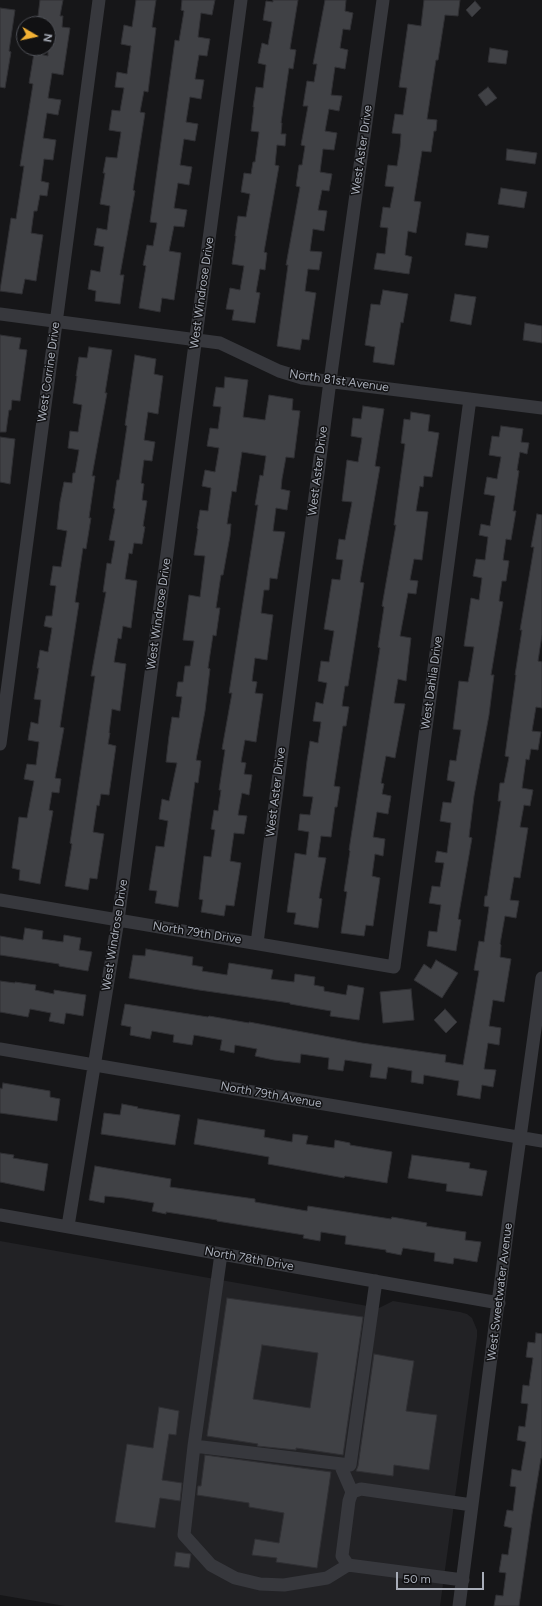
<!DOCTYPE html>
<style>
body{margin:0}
#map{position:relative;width:542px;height:1606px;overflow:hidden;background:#161618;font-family:Figtree,sans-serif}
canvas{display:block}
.north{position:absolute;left:16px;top:16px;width:40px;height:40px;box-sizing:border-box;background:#111113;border:1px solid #4d4f55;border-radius:50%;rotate:99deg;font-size:11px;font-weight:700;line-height:16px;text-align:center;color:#a8adb8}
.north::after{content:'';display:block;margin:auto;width:14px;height:18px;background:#f2b134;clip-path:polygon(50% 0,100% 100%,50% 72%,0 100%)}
.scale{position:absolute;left:396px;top:1572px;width:88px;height:18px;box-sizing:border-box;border:2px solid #a8adb8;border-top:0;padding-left:5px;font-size:12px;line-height:14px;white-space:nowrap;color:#a8adb8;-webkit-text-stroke:3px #111113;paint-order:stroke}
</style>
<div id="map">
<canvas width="542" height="1606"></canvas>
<div class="north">N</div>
<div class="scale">50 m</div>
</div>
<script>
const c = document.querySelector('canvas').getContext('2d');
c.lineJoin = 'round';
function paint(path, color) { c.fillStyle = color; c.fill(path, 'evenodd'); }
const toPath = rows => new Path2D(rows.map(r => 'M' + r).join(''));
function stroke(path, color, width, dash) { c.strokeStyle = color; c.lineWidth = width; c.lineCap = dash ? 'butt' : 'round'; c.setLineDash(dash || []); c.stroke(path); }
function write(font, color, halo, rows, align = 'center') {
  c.font = font + ' Figtree,sans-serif'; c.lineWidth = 3; c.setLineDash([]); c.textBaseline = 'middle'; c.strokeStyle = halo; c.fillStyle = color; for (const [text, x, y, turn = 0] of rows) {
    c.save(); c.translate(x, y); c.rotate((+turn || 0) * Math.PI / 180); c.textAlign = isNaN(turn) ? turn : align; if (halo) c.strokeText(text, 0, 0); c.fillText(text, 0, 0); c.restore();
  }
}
paint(toPath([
 [0,1241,379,1308,393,1301,460,1312,467,1314,472,1318,477,1330,477,1337,440,1606,65,1606,0,1595]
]), '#222225');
const building = toPath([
 [40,0,63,0,60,16,63,16,62,27,70,28,63,75,52,73,48,98,61,100,58,115,47,113,43,138,56,140,53,160,44,159,41,181,49,183,47,196,40,195,37,211,34,211,31,233,43,235,36,281,25,279,22,294,0,291,0,290,11,218,16,219,24,166,20,166,33,84,29,83,34,53,48,56,48,24,37,24,40,0],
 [136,0,156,0,152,27,156,28,148,92,144,91,140,112,145,113,133,190,135,191,120,275,124,275,120,304,95,301,96,291,88,289,91,270,100,272,104,247,94,245,97,228,107,230,110,206,100,204,105,173,103,173,106,157,117,158,121,132,109,130,112,110,120,111,124,88,115,87,117,72,127,74,131,46,121,44,124,25,132,27,136,0],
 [182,0,215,0,212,15,201,13,198,37,210,39,207,56,199,55,195,79,204,80,201,99,190,97,186,122,198,124,195,141,184,139,180,165,192,167,189,185,178,183,174,208,187,210,184,227,174,226,169,251,181,253,174,300,162,298,160,312,139,308,146,266,143,265,147,245,153,246,157,223,150,222,175,40,179,41,184,11,181,10,182,0],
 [273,0,298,0,290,49,296,50,293,69,289,68,281,123,282,123,281,134,286,134,285,146,277,145,275,165,279,166,264,252,267,253,265,270,260,269,256,292,260,293,255,323,232,320,234,310,226,309,230,288,240,290,244,266,232,264,236,236,235,236,238,216,246,217,250,194,241,192,244,173,251,174,253,162,255,162,259,132,251,131,254,107,253,107,256,87,263,88,266,65,258,63,262,43,268,45,272,22,263,20,266,1,273,2,273,0],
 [325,0,346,0,345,11,353,13,350,30,343,29,340,48,348,50,345,69,335,67,331,95,342,96,339,111,329,109,325,131,337,133,334,150,323,149,320,172,332,174,329,191,322,190,318,210,327,211,324,231,313,229,310,251,322,252,319,270,308,269,305,291,316,293,309,340,302,339,300,350,277,346,288,265,286,265,300,187,296,186,299,165,302,165,305,146,301,145,308,106,303,106,307,81,314,82,317,64,313,64,325,0],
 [424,0,460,0,458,16,445,15,438,60,436,60,427,119,437,120,436,131,434,131,431,152,422,151,414,201,421,202,416,233,408,231,405,255,412,257,409,274,374,269,377,253,385,254,388,228,380,227,383,207,390,208,394,187,385,186,388,165,397,166,400,147,401,134,392,133,395,114,403,115,407,88,399,87,408,24,421,26,424,0],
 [475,1,481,8,472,17,466,10,475,1],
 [0,8,15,10,9,51,11,52,5,88,0,87,0,8],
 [490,48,508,51,506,64,488,62,490,48],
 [488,87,497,98,486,106,478,95,488,87],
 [507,149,537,153,535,164,506,160,507,149],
 [501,188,527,192,524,208,498,204,501,188],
 [467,233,489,236,487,248,465,245,467,233],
 [383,290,408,294,403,323,401,322,394,365,373,362,375,347,365,345,371,304,380,305,383,290],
 [455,294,476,297,471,325,450,321,455,294],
 [525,323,542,326,542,343,523,340,525,323],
 [0,335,21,338,19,349,27,350,20,401,12,400,11,410,9,410,6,432,0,432,0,335],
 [89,347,112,350,105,393,107,393,92,476,95,476,89,518,91,518,86,549,83,548,75,602,79,603,60,727,64,728,55,778,61,779,59,793,52,792,49,810,53,811,40,884,19,880,20,870,12,868,19,817,27,818,34,781,24,779,27,764,36,765,39,742,28,740,31,722,38,724,41,700,34,699,39,668,37,668,40,650,48,652,52,628,44,626,46,616,52,616,56,586,50,585,53,566,61,567,67,531,57,529,60,502,64,482,72,483,73,473,75,473,79,450,68,448,70,431,78,432,82,405,73,403,77,376,76,376,79,357,87,358,89,347],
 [135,355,156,359,154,374,163,376,158,414,148,412,144,440,155,442,152,461,144,460,141,483,144,484,142,500,147,501,143,526,145,527,142,544,134,543,132,554,129,553,125,579,137,581,131,628,123,626,121,639,118,638,114,662,126,664,120,711,112,709,109,733,110,733,108,744,116,746,109,795,101,794,99,806,97,805,93,832,104,834,97,879,90,878,88,890,65,886,72,844,70,843,95,676,91,676,106,592,103,592,107,563,111,564,115,541,109,540,115,509,113,508,117,480,119,480,127,426,125,425,135,355],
 [225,377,248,380,243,417,265,420,269,395,293,399,292,410,300,411,294,458,286,457,282,479,281,489,290,491,287,510,276,508,273,531,285,532,277,579,270,578,269,590,264,590,261,613,273,615,267,660,255,658,252,681,257,682,255,693,263,694,256,742,245,740,241,762,246,763,244,774,252,775,249,795,242,793,238,815,247,816,244,834,234,833,230,861,241,863,234,906,226,905,224,916,201,912,203,900,199,899,204,856,211,857,215,830,211,829,214,810,218,811,221,790,219,790,225,750,222,749,232,693,229,693,258,505,255,505,260,475,263,476,266,456,242,452,236,492,232,491,227,524,231,524,230,536,223,575,221,575,216,608,220,608,216,636,213,635,208,668,210,669,205,711,196,760,201,761,198,783,195,782,178,907,155,903,157,891,149,890,156,846,164,847,168,821,159,819,162,799,169,801,177,763,166,762,169,736,172,717,179,718,182,697,176,696,178,682,183,682,185,666,190,666,194,641,183,640,189,595,200,597,205,556,194,555,198,529,197,528,200,510,208,511,211,488,202,486,205,470,215,472,219,448,207,446,210,428,218,429,221,407,213,406,216,387,224,388,225,377],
 [363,406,384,409,375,466,380,467,360,582,364,583,348,686,345,686,342,706,349,707,346,726,343,726,334,786,340,787,337,807,335,807,331,837,321,836,318,857,326,858,319,898,322,899,318,928,294,924,296,913,287,912,295,853,306,855,309,832,298,830,300,814,310,815,313,797,303,796,307,761,310,741,318,743,321,722,313,721,316,702,323,704,327,683,318,681,321,661,329,662,334,631,324,629,329,598,332,579,340,580,343,560,336,559,339,539,345,540,352,502,342,501,347,460,358,462,362,438,351,436,353,418,361,419,363,406],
 [411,412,430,415,428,431,439,433,432,477,424,476,423,487,420,486,416,511,428,512,422,560,414,559,410,580,418,581,416,594,408,593,400,636,411,638,406,681,398,679,394,703,405,704,395,758,386,756,381,783,384,784,382,794,391,796,388,814,377,812,373,837,385,839,383,856,375,854,372,876,380,878,373,926,366,925,364,936,341,933,347,892,344,891,350,851,349,850,380,648,378,647,384,607,382,606,396,525,394,525,405,444,401,443,404,419,410,420,411,412],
 [501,426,523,429,521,442,529,443,527,454,520,452,517,470,519,471,513,511,516,511,511,540,506,539,503,560,509,561,506,581,502,581,499,601,503,602,491,675,494,675,489,715,474,796,469,837,472,838,458,919,461,920,456,951,427,946,429,931,437,932,441,905,429,903,432,886,440,887,444,863,435,862,437,851,447,853,451,823,440,821,443,802,451,803,455,782,447,780,450,760,456,761,461,730,453,729,459,681,468,682,470,672,474,647,464,646,471,598,479,600,482,578,473,576,476,559,485,560,488,537,479,535,481,524,490,526,495,496,484,494,487,477,497,479,501,457,489,455,492,436,499,437,501,426],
 [0,437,15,439,10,484,0,482,0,437],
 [537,514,542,515,542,635,538,661,542,662,542,708,536,707,532,731,541,732,538,750,531,749,529,760,526,759,522,788,533,790,530,806,524,805,520,827,528,828,520,878,514,877,510,900,519,901,516,918,505,916,500,944,501,945,500,957,511,959,504,1002,493,1000,489,1026,501,1028,499,1045,488,1043,484,1069,496,1070,493,1087,482,1085,480,1099,457,1095,459,1081,424,1075,423,1084,411,1082,412,1071,388,1067,386,1079,370,1077,372,1064,345,1060,343,1071,328,1069,329,1058,301,1054,300,1063,274,1060,255,1056,257,1049,235,1045,234,1053,220,1050,222,1040,194,1035,192,1045,173,1042,174,1035,152,1031,150,1039,130,1035,131,1027,121,1025,125,1004,208,1017,209,1016,249,1023,249,1022,362,1043,446,1055,445,1062,463,1065,479,971,474,970,479,941,484,942,489,907,484,906,485,896,487,896,501,801,498,801,500,783,504,783,509,757,505,756,516,675,515,675,522,630,520,630,534,547,531,547,537,514],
 [25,928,43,931,42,939,63,942,64,935,81,938,79,950,92,952,88,971,59,966,59,964,0,955,0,936,23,940,25,928],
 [146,949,193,957,192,965,203,967,202,971,227,975,229,963,273,970,271,979,294,982,295,974,315,977,314,985,324,987,324,991,346,995,348,985,364,988,359,1020,330,1016,331,1011,290,1004,290,1003,199,990,129,978,133,955,145,956,146,949],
 [436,960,458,973,442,998,414,980,424,964,431,969,436,960],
 [0,981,15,983,15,982,36,985,35,990,54,994,54,990,86,995,83,1016,66,1013,64,1024,49,1021,51,1013,30,1009,28,1017,0,1012,0,981],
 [411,989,414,1020,383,1023,380,992,411,989],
 [445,1009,457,1022,446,1033,434,1020,445,1009],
 [3,1083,50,1091,50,1097,60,1099,57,1121,0,1113,0,1088,2,1089,3,1083],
 [122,1104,138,1107,137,1108,180,1115,175,1145,101,1134,104,1113,120,1115,122,1104],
 [198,1119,265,1130,264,1137,292,1142,293,1134,308,1136,306,1144,334,1148,335,1140,350,1143,350,1145,392,1152,387,1183,345,1176,344,1178,268,1164,269,1157,194,1144,198,1119],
 [0,1153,14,1155,13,1158,48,1164,44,1191,0,1182,0,1153],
 [412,1155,470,1163,469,1168,487,1171,482,1196,446,1191,447,1184,408,1178,412,1155],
 [95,1166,171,1179,170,1187,255,1199,255,1202,307,1211,308,1206,391,1219,392,1217,427,1223,426,1226,466,1232,465,1240,481,1242,477,1262,454,1258,453,1264,434,1261,435,1253,403,1248,401,1255,386,1252,386,1250,345,1244,346,1236,321,1232,320,1241,303,1238,304,1235,217,1221,217,1220,166,1212,166,1214,152,1211,154,1203,124,1198,105,1196,104,1203,89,1200,95,1166],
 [227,1298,363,1317,343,1455,296,1448,296,1450,257,1446,258,1444,207,1436,227,1298],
 [262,1345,318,1353,310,1408,253,1399,262,1345],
 [536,1333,542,1334,542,1458,541,1458,532,1514,519,1606,494,1606,496,1595,503,1596,506,1573,499,1572,502,1554,508,1555,512,1528,504,1526,507,1510,513,1511,516,1487,510,1486,512,1469,521,1471,526,1442,517,1440,519,1426,525,1427,528,1404,521,1403,523,1385,529,1386,533,1358,526,1357,528,1342,535,1343,536,1333],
 [374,1354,414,1361,406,1411,437,1415,429,1470,394,1465,393,1476,356,1471,358,1466,374,1354],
 [159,1407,179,1411,176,1435,169,1434,162,1480,182,1483,180,1501,160,1498,155,1528,115,1522,127,1444,153,1448,159,1407],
 [205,1455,331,1472,317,1568,276,1562,277,1558,252,1555,255,1539,279,1543,284,1513,249,1507,249,1503,197,1495,198,1486,201,1486,205,1455],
 [176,1552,191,1554,189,1568,174,1566,176,1552]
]);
paint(building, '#404145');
stroke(building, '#303034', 1);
stroke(toPath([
 [0,314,220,343,279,371,302,378,542,408],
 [0,744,99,0],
 [0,900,394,967,470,399],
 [257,943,330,381,383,0],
 [0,1049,542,1141],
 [0,1215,499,1303],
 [68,1226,118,920,241,0],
 [221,1254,194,1446,350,1465,376,1281],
 [194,1446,184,1535,211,1565,235,1578,260,1584,284,1585,327,1578,348,1565],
 [343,1465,342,1469,352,1492],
 [463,1580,348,1565,342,1556,349,1501,352,1492,361,1489,472,1505],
 [459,1606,510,1210,542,978]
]), '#37383d', 13);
write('12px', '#a8adb8', '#111113', [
 ["West Aster Drive",362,150,-82],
 ["West Windrose Drive",202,293,-82],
 ["West Corrine Drive",49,372,-82],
 ["North 81st Avenue",339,381,8],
 ["West Aster Drive",318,471,-83],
 ["West Windrose Drive",159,614,-82],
 ["West Dahlia Drive",432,683,-82],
 ["West Aster Drive",276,792,-83],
 ["North 79th Drive",197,933,9],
 ["West Windrose Drive",115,935,-81],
 ["North 79th Avenue",271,1095,10],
 ["North 78th Drive",249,1259,10],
 ["West Sweetwater Avenue",500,1292,-83]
]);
</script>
